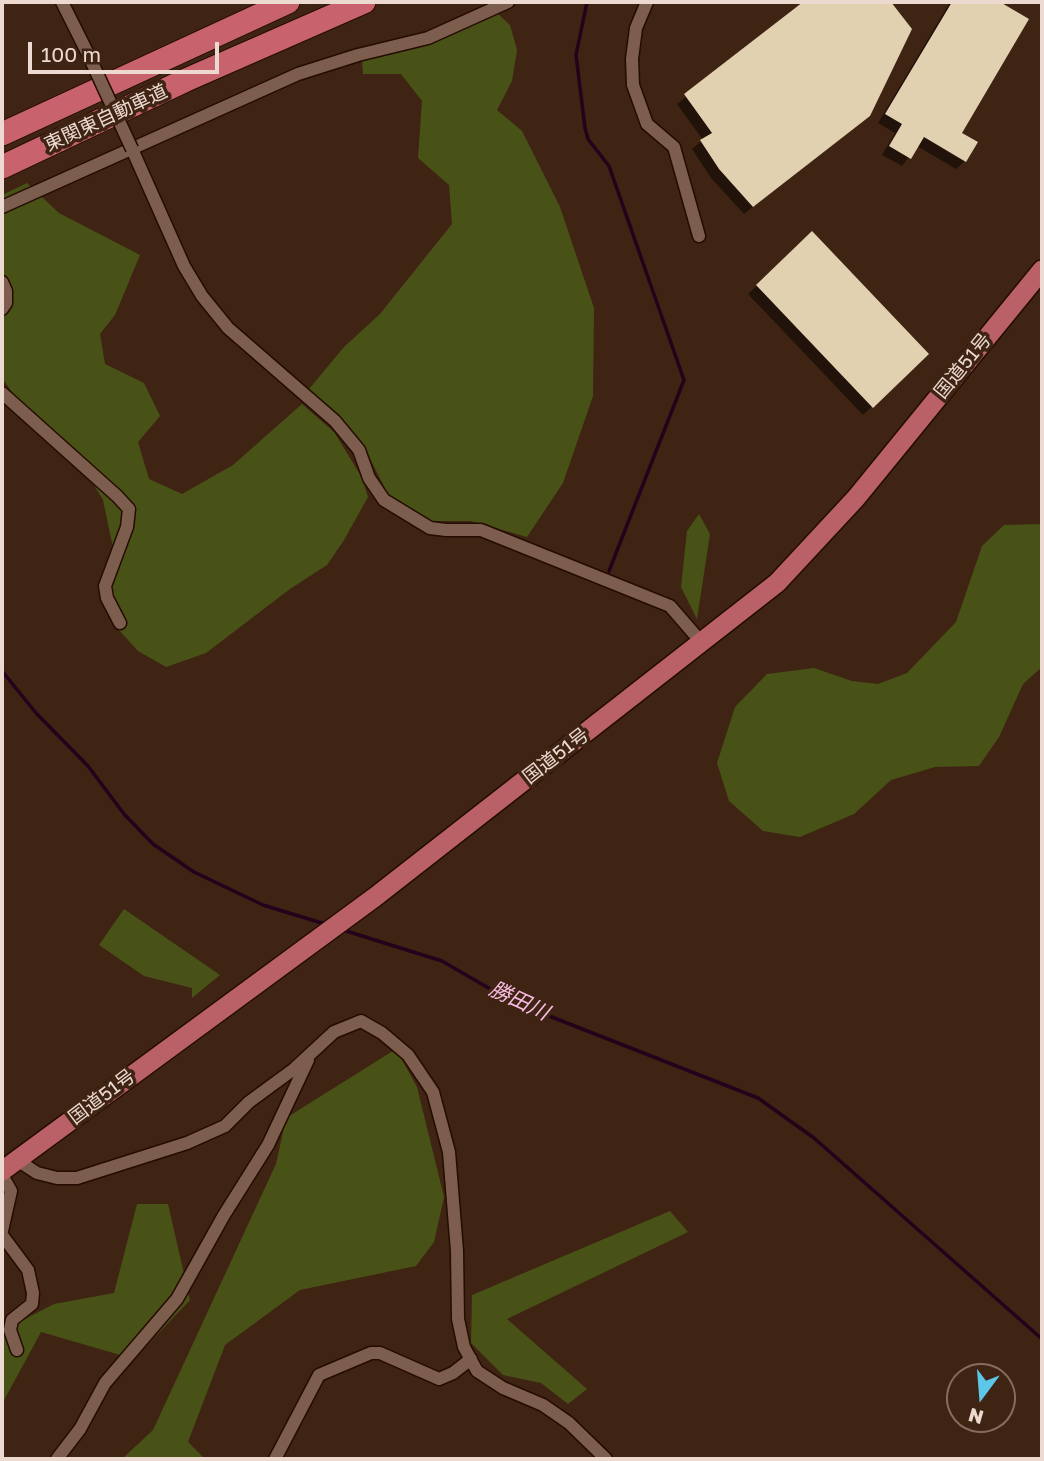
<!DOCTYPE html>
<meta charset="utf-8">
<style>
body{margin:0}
#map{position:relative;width:1044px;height:1461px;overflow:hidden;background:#3f2414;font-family:"Golos Text",sans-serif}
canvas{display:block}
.frame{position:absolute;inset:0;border:4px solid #ecd9d0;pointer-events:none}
.north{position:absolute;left:946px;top:1363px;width:70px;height:70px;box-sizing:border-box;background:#3f2414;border:2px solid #846c5f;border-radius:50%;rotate:196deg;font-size:19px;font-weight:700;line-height:28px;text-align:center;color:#ecd9d0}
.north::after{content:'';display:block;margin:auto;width:24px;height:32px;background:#5cc7e8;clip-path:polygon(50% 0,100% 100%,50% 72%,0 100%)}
.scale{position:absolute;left:28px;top:42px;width:191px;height:32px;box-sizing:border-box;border:4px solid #ecd9d0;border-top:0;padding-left:9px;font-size:21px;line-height:24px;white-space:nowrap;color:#ecd9d0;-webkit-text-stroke:5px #3f2414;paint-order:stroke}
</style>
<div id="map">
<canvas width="1044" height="1461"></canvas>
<div class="frame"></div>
<div class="north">N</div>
<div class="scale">100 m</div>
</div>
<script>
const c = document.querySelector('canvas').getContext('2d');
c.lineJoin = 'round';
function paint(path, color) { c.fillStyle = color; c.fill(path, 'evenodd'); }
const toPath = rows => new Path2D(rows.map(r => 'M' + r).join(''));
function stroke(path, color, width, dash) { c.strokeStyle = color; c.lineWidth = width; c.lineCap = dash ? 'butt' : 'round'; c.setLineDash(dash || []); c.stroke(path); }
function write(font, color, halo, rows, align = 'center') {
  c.font = font + ' "Golos Text","Noto Sans JP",sans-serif'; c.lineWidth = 7; c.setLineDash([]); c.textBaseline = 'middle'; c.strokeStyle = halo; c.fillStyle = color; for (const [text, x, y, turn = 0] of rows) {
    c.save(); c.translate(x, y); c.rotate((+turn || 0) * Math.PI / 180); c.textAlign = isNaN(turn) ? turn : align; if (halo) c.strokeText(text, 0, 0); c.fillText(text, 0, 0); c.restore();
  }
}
paint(toPath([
 [497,13,510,25,517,50,512,81,497,110,522,131,560,207,594,308,593,396,563,483,527,537,471,521,426,521,388,494,364,447,309,389,344,347,380,314,452,224,449,185,418,158,422,101,401,74,363,74,362,59,419,47],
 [27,183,59,213,140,255,115,315,100,334,105,364,144,383,160,416,138,442,149,479,182,494,233,465,302,404,334,432,361,476,368,497,344,540,327,565,290,589,206,653,166,667,138,651,118,629,108,588,115,557,103,500,77,457,24,409,2,378,2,195],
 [699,514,710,534,697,619,681,587,687,531],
 [1042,524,1042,667,1023,684,999,737,979,766,935,767,891,780,854,814,800,837,763,831,729,801,717,763,735,707,767,674,814,668,852,681,878,684,907,673,956,622,982,546,1004,525],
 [124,909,220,975,192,998,192,988,144,976,99,945],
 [396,1049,417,1087,444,1197,434,1242,416,1266,300,1290,225,1345,188,1442,205,1459,122,1459,153,1430,276,1164,286,1118],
 [137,1204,168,1204,190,1300,134,1359,41,1332,2,1404,2,1331,54,1304,114,1293],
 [670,1211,688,1232,507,1319,587,1389,568,1404,541,1383,503,1375,471,1343,472,1295]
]), '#485216');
paint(toPath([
 [806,2,888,2,910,29,859,124,744,214,711,178,692,149,703,140,677,104],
 [950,2,996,2,1027,20,959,134,965,161,956,169,917,146,902,166,882,155,895,133,878,123],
 [812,233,927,354,863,415,748,294]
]), '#0007');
stroke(toPath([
 [587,2,576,55,585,128,588,139,609,166,684,380,609,571],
 [2,671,36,713,88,766,124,814,153,844,194,872,263,905,325,924],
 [343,930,442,961,511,1001,758,1098,814,1138,1042,1339]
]), '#24021b', 3.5);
paint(toPath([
 [803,2,891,2,912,29,870,116,753,207,719,169,700,140,712,133,684,94],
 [952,2,1000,2,1029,19,962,133,978,142,966,162,924,137,911,159,889,146,902,124,885,114],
 [812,231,929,354,873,408,756,285]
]), '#e2d1b0');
const minor = toPath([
 [62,2,88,54],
 [647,2,636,28,632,59,633,85,647,124,674,147,699,236],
 [132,149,184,266,202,296,228,328,335,421,359,450,369,478,384,500,430,528,446,530,481,530,670,606,702,643],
 [2,207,298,74,358,55,428,38,508,2],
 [2,282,6,291,6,303,2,309],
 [2,393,117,496,129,509,127,527,105,586,107,598,120,623],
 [17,1160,37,1173,57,1178,77,1178,187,1143,225,1126,249,1102,294,1069,334,1032,361,1021,382,1033,408,1055,433,1092,449,1152,457,1251,458,1319,464,1347,477,1371,503,1388,543,1405,569,1423,606,1459],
 [2,1175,11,1191,2,1231],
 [2,1235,28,1270,33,1293,32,1304,12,1320,10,1330,17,1350],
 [57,1459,80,1429,105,1383,177,1299,224,1215,268,1145,308,1060],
 [275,1459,319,1375,371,1353,380,1353,439,1379,453,1373,471,1359]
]);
const trunk = toPath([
 [2,1171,375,897,777,583,856,498,1042,270]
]);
const motorway = toPath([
 [2,134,288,2],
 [2,167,186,80,364,2]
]);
stroke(minor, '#240c01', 15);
stroke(trunk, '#240c01', 22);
stroke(motorway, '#240c01', 25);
stroke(minor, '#7d5d4d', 12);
stroke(trunk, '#b96166', 19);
stroke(motorway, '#c8626d', 23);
const minorBridge = toPath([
 [88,54,132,149]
]);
stroke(minorBridge, '#240c01', 15, []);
stroke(minorBridge, '#7d5d4d', 12);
write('19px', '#ecd9d0', '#3f2414', [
 ["東関東自動車道",106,118,-25],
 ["国道51号",963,366,-51],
 ["国道51号",556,756,-38],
 ["国道51号",102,1097,-37]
]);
write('italic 21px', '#f9bbe3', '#3f2414', [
 ["勝田川",519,1001,25]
]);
</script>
